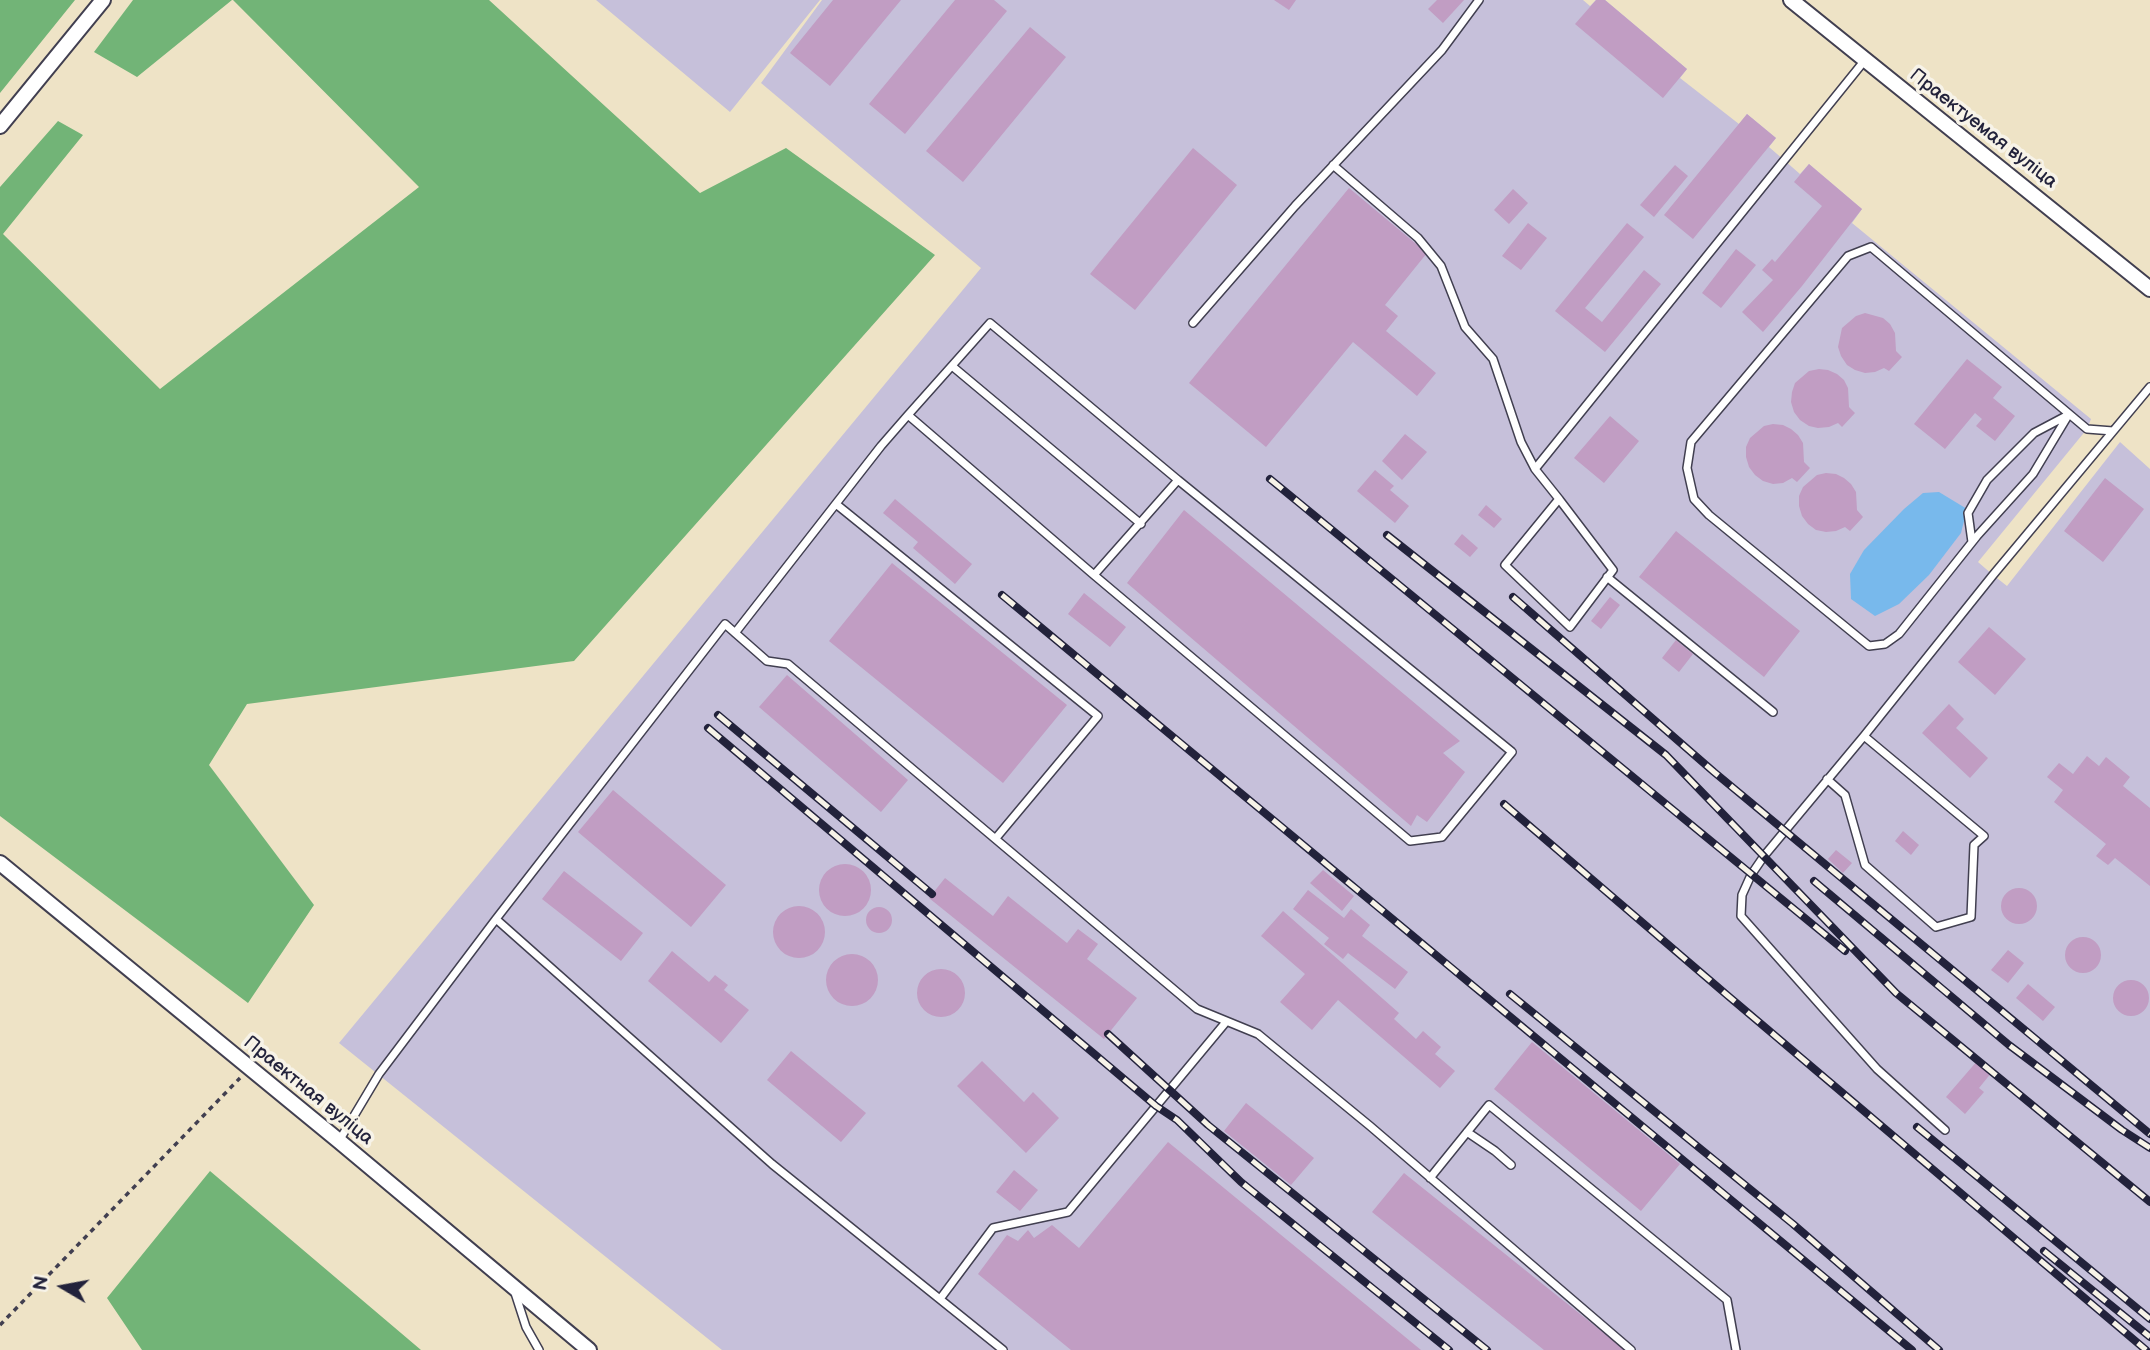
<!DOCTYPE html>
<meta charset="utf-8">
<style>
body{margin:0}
#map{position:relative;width:2150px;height:1350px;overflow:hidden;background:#eee3c6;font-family:"Balsamiq Sans",sans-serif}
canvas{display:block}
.north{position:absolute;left:28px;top:1252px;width:70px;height:70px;-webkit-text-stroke:5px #f7f3e8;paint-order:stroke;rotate:280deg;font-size:19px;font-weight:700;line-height:28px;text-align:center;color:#22223b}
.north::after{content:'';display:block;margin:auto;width:24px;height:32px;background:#22223b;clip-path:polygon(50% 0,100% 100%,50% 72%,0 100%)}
</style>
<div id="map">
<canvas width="2150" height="1350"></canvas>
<div class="north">N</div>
</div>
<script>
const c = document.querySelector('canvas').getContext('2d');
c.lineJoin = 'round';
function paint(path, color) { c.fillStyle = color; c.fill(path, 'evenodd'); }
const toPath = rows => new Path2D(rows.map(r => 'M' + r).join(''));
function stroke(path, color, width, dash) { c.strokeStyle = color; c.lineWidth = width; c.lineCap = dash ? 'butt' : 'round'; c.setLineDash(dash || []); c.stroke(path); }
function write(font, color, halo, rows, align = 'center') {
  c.font = font + ' "Balsamiq Sans",sans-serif'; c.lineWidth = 7; c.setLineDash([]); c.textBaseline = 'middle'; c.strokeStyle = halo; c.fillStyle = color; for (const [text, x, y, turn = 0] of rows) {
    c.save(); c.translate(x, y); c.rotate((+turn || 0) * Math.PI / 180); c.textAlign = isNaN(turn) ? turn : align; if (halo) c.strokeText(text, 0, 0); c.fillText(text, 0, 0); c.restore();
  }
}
paint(toPath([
 [596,0,820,0,730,112],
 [822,0,1583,0,1590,6,1596,0,1605,0,1687,69,1680,78,1739,124,1747,114,1776,138,1769,147,1800,174,1809,164,1862,209,1852,223,2091,419,2087,429,1978,562,1993,575,2007,586,2120,442,2150,469,2150,1350,722,1350,339,1043,981,268,761,83]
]), '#c6c0da');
paint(toPath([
 [0,0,75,0,0,93],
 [133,0,232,0,137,77,94,52],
 [233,0,489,0,700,193,786,148,935,255,574,661,247,704,209,765,314,905,248,1003,0,816,0,187,58,121,83,135,3,234,160,389,419,187],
 [210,1171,421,1350,142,1350,107,1298]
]), '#72b477');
paint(toPath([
 [1939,492,1967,509,1961,533,1929,575,1899,604,1875,616,1851,599,1850,574,1864,550,1904,509,1923,493]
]), '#78b9ec');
paint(toPath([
 [833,0,901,0,830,86,790,53],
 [955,0,994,0,1007,11,905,134,869,104],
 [1274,0,1296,0,1289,10],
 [1437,0,1464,0,1443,23,1428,9],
 [1596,0,1605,0,1687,69,1663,98,1575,24],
 [1030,27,1066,57,963,182,926,151],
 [1747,114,1776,138,1693,239,1664,215],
 [1193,148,1237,185,1135,310,1090,274],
 [1809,164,1862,209,1802,286,1763,332,1742,312,1773,280,1762,270,1772,259,1775,262,1822,206,1794,182],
 [1675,165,1688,176,1654,217,1640,205],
 [1349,188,1427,253,1385,305,1398,316,1386,331,1436,373,1417,396,1353,342,1266,447,1189,383],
 [1513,189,1528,203,1509,224,1494,210],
 [1528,223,1547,238,1521,270,1502,256],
 [1627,223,1644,237,1585,308,1602,322,1644,270,1661,284,1605,352,1555,311],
 [1736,249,1756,265,1721,308,1702,293],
 [1865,313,1883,318,1890,324,1895,333,1896,351,1902,357,1889,371,1884,368,1875,372,1865,373,1855,370,1847,365,1841,356,1838,347,1842,328,1856,316],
 [1967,359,2002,387,1993,398,2015,416,1995,441,1976,426,1982,419,1975,413,1945,449,1914,424],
 [1819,369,1828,370,1837,374,1844,380,1848,388,1849,407,1855,413,1842,427,1838,423,1829,427,1818,428,1809,426,1800,420,1794,412,1791,402,1792,392,1795,383,1809,371],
 [1610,416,1639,441,1604,483,1574,458],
 [1773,424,1783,425,1791,429,1798,435,1803,443,1804,462,1810,468,1797,482,1792,478,1783,483,1773,484,1763,481,1755,475,1749,467,1746,457,1746,447,1750,438,1764,426],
 [1405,434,1427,452,1402,480,1382,461],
 [1375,470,1394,486,1390,490,1409,506,1395,523,1357,491],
 [1826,473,1836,474,1844,478,1851,484,1856,492,1857,510,1863,517,1850,531,1845,527,1836,531,1826,532,1816,530,1808,524,1802,516,1799,506,1799,496,1803,487,1817,475],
 [2105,478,2144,509,2103,562,2064,531],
 [895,499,972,564,955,584,913,548,918,542,883,513],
 [1486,505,1502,519,1494,528,1478,515],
 [1184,510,1460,741,1443,753,1465,772,1427,822,1417,815,1411,826,1127,583],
 [1676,531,1800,631,1764,677,1639,577],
 [1462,534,1478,548,1470,557,1454,544],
 [892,563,1067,705,1003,783,829,641],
 [1084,593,1126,627,1110,647,1068,614],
 [1610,597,1620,605,1601,629,1591,621],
 [1989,627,2026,659,1995,695,1958,662],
 [1676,640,1693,654,1679,672,1662,658],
 [787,675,908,780,881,812,759,707],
 [1949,704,1964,719,1956,728,1988,758,1970,778,1922,733],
 [2087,756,2099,766,2106,757,2130,777,2123,786,2150,808,2150,886,2115,858,2108,865,2096,856,2106,844,2054,802,2063,790,2047,777,2059,763,2073,774],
 [613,790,726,885,691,927,578,832],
 [1903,831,1919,845,1911,855,1895,841],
 [1836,850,1852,863,1843,873,1828,859],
 '819 890a26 26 0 1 1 52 0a26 26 0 1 1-52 0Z',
 [1323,870,1354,896,1342,911,1310,883],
 [564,871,643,933,621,961,542,899],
 [945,878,993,916,1008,896,1067,943,1078,929,1098,944,1087,959,1137,998,1104,1039,929,898],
 '2001 906a18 18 0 1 1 36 0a18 18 0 1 1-36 0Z',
 [1308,890,1344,918,1351,909,1370,925,1362,936,1408,972,1395,989,1348,953,1343,959,1324,944,1329,938,1293,909],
 '773 932a26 26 0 1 1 52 0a26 26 0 1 1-52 0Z',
 '866 920a13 13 0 1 1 26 0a13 13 0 1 1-26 0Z',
 [1283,911,1399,1013,1394,1019,1416,1039,1423,1031,1441,1047,1435,1054,1455,1071,1440,1088,1338,1000,1312,1030,1280,1002,1305,974,1261,936],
 '2065 955a18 18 0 1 1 36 0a18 18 0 1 1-36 0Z',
 [2008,950,2024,963,2008,983,1991,970],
 [672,951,709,982,715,975,728,985,724,990,749,1010,721,1043,648,981],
 '826 980a26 26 0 1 1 52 0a26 26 0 1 1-52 0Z',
 '917 993a24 24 0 1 1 48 0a24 24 0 1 1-48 0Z',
 '2113 998a18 18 0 1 1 36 0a18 18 0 1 1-36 0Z',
 [2028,984,2055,1007,2043,1021,2016,998],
 [1532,1042,1680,1164,1641,1211,1494,1089],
 [791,1051,866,1113,841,1142,767,1080],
 [1978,1060,1992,1072,1979,1088,1984,1092,1965,1114,1946,1097],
 [982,1061,1024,1102,1033,1092,1059,1118,1026,1153,957,1086],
 [1246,1103,1314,1158,1291,1185,1224,1131],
 [1168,1142,1421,1350,1071,1350,978,1274,1007,1235,1018,1241,1028,1230,1034,1238,1052,1225,1079,1248],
 [1014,1170,1038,1190,1020,1211,996,1192],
 [1404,1173,1625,1350,1544,1350,1372,1212]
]), '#c19dc3');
const service = toPath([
 [1333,165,1418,238,1441,266,1465,327,1493,359,1521,442,1535,469,1865,60],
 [1193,323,1295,206,1442,50,1479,0],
 [952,366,1141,524],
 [2069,414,2033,474,1977,536,1899,634,1885,644,1869,646,1709,515,1694,499,1687,468,1691,442,1848,256,1871,247,2087,429,2113,431],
 [1535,469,1559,499,1613,570,1570,627,1505,565,1559,499],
 [836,504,1098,716,996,838],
 [1972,542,1968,513,1987,480,2034,433,2068,415],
 [1094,575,1410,841,1442,837,1512,752,1178,480],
 [1607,577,1773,712],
 [735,633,881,446,908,415,990,323,1178,480,1094,575,908,415],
 [1827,779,1845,795,1865,865,1936,927,1971,917,1974,845,1984,836,1864,736],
 [496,919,772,1164,1003,1350],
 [1945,1130,1877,1069,1741,916,1742,895,1751,875,1764,856,1864,736,1993,575,2150,387],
 [1467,1132,1495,1151,1511,1165],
 [339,1141,379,1074,496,919,725,624,767,661,788,664,1197,1009,1258,1034,1370,1126,1631,1350],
 [1430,1178,1489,1105,1727,1300,1736,1350],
 [515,1293,526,1327,539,1350],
 [940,1299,993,1228,1068,1212,1226,1022]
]);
const minor = toPath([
 [1791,0,2150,289],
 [0,126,103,0],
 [0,863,339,1141,589,1350]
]);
stroke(service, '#413f50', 10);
stroke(minor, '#413f50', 18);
stroke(toPath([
 [0,1325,240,1078]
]), '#413f50', 3.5, [5, 5]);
stroke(service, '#fff', 7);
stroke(minor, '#fff', 14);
const rail = toPath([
 [1270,479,1845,951],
 [1387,535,1666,755,1896,993,2150,1202],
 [1002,595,1912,1350],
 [1513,597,1714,772,2150,1134],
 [718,715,932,894],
 [708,728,1156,1106,1177,1120,1241,1182,1449,1350],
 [1504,804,1727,995,2146,1350],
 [1814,881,2009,1045,2122,1130,2150,1148],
 [1510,994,1793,1224,1939,1350],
 [1108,1034,1208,1125,1487,1350],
 [1917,1127,2150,1319],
 [2044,1251,2150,1337]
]);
stroke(rail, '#22223b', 8);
stroke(rail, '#f7f3e8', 5, [16]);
write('19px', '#22223b', '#f7f3e8', [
 ["Праектуемая вуліца",1983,129,38],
 ["Праектная вуліца",308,1091,39]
]);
</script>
